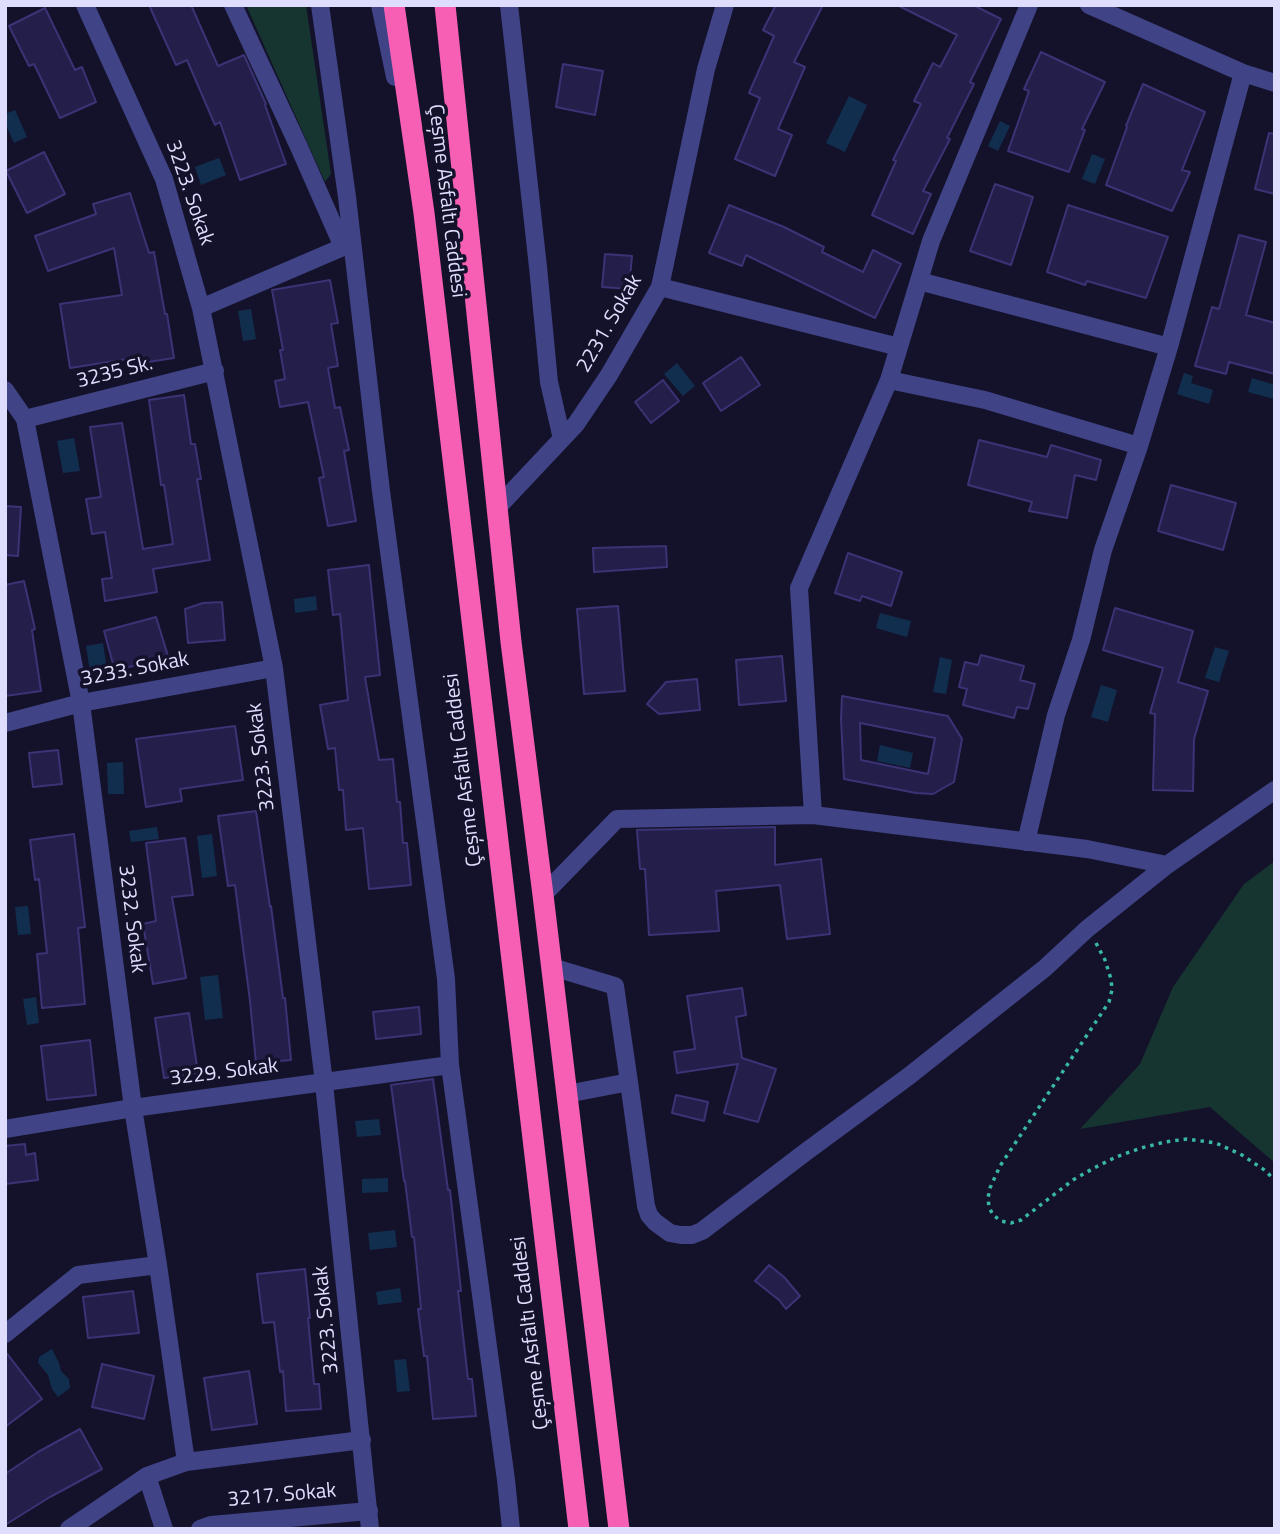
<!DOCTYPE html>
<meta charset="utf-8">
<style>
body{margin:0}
#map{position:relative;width:1280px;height:1534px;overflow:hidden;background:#14122a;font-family:"Titillium Web",sans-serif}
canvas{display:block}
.frame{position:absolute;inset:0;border:7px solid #deddfd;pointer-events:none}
</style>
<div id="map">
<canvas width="1280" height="1534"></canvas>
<div class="frame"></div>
</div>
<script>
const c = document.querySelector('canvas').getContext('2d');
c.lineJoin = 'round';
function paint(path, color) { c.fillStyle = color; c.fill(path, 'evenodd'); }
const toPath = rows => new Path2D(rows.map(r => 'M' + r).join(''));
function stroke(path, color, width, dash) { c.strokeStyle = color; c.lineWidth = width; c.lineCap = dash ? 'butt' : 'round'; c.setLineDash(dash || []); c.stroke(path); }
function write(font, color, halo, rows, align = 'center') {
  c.font = font + ' "Titillium Web",sans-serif'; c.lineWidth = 7; c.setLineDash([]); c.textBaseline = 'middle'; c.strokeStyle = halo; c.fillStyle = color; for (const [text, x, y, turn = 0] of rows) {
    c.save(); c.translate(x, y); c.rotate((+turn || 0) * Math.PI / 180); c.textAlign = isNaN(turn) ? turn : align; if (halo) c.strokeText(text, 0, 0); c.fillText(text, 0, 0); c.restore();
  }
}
paint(toPath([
 [246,5,306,5,331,174,325,182],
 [1275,861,1275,1163,1210,1107,1080,1129,1140,1064,1173,987,1244,884]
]), '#163430');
paint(toPath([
 [849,96,867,105,845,152,826,143],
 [15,110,27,137,14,143,5,123,5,114],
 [1000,121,1010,126,998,151,988,146],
 [1092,154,1105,159,1095,184,1082,179],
 [219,158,226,175,201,185,195,167],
 [251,309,256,339,243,341,238,311],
 [677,363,695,386,683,396,664,374],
 [1184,373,1193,376,1191,383,1213,390,1209,404,1177,394],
 [1252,378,1275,385,1274,399,1248,392],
 [74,438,80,471,63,473,57,441],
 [316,596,317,610,295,613,294,599],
 [880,613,911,621,907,637,876,628],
 [103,643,107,669,90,672,86,646],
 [1215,647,1229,651,1219,682,1205,678],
 [940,657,952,660,946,694,933,692],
 [1101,685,1117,690,1108,722,1091,717],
 [880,745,913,753,910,768,877,761],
 [123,762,124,794,108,794,107,763],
 [157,827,159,839,131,842,129,831],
 [212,834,217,876,202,878,197,836],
 [28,906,31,934,18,935,15,907],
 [218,975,223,1018,205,1020,200,977],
 [36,997,39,1023,27,1025,23,999],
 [379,1119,381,1135,357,1137,355,1121],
 [388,1178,388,1192,362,1193,362,1179],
 [395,1230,397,1247,370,1250,368,1233],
 [400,1288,402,1302,378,1305,376,1292],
 [52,1349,59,1363,61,1371,69,1379,70,1388,58,1397,52,1389,48,1375,38,1363,39,1357],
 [406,1359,410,1391,397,1392,394,1360]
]), '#122e4e');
const building = toPath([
 [149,5,191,5,218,66,244,55,266,104,265,105,286,164,240,180,220,122,215,125,187,60,176,65,149,5],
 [776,5,823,5,794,62,805,67,778,129,792,135,775,176,735,159,760,98,749,93,774,36,763,30,776,5],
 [897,5,973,5,1001,19,970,82,974,84,947,138,950,139,923,191,931,194,913,234,872,215,896,161,893,160,921,104,914,101,933,63,940,67,957,35,897,5],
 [45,8,75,70,82,67,96,102,60,118,34,64,29,66,9,26,45,8],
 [1041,52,1105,82,1082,129,1085,130,1069,172,1008,151,1029,91,1024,89,1041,52],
 [563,64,603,71,595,115,556,107,563,64],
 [1143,84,1205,112,1182,170,1190,172,1172,211,1106,185,1127,127,1126,126,1143,84],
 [1269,133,1275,134,1275,194,1255,189,1269,133],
 [44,152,65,194,27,213,6,171,44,152],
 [995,184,1033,197,1011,265,970,251,995,184],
 [130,193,149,253,154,252,165,314,167,314,174,358,135,364,134,358,70,368,60,304,122,295,114,248,48,271,35,236,96,214,93,204,130,193],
 [729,205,784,227,824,247,822,252,863,272,873,250,901,264,875,318,746,255,742,266,709,253,729,205],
 [1068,205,1168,237,1146,298,1087,281,1085,285,1047,272,1068,205],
 [1239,235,1266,242,1246,315,1275,323,1275,374,1229,362,1226,374,1195,366,1212,307,1219,309,1239,235],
 [605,254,632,256,629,289,602,287,605,254],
 [330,280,338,323,331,324,338,366,328,368,335,408,340,407,349,450,344,451,356,521,328,526,319,478,324,477,308,402,280,407,275,381,285,379,280,350,283,350,272,290,330,280],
 [741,357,760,385,721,411,703,383,741,357],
 [663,380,679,401,651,423,635,402,663,380],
 [184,395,191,444,195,444,201,479,197,479,210,560,153,569,157,592,105,601,102,579,112,578,105,532,92,534,86,499,101,497,90,427,122,423,143,549,173,544,164,485,161,485,149,400,184,395],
 [979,440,1047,457,1051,445,1101,460,1096,480,1075,475,1067,518,1029,511,1032,502,968,485,979,440],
 [1171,485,1236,503,1223,550,1158,531,1171,485],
 [5,506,21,507,18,556,5,555,5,506],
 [666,546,667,567,594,572,593,548,666,546],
 [848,553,902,572,891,606,862,596,860,601,835,593,848,553],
 [369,565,380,675,365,677,379,760,393,759,397,802,400,802,403,843,407,843,411,885,369,889,363,828,346,830,343,790,339,790,335,748,328,749,320,705,348,700,340,614,333,615,328,570,369,565],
 [24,581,35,629,32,630,41,691,5,696,5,585,24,581],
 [222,602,225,640,188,643,185,609,203,603,222,602],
 [618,606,625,691,584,694,577,609,618,606],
 [1115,608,1193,631,1178,682,1208,691,1194,739,1193,791,1153,790,1155,714,1150,713,1163,668,1103,650,1115,608],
 [156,617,168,656,115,671,104,631,156,617],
 [981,655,1024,666,1020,680,1035,684,1028,709,1017,707,1014,718,963,705,967,689,959,687,965,662,978,665,981,655],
 [782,656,786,701,739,705,736,660,782,656],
 [697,679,700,710,659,714,647,704,666,682,697,679],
 [842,696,948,716,962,739,954,782,933,794,916,793,844,779,841,719,842,696],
 [860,723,935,738,928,774,861,760,860,723],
 [235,726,243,780,180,789,182,801,146,807,136,739,235,726],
 [58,750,62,784,33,787,29,753,58,750],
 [256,811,270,907,271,906,283,998,285,998,291,1060,256,1063,250,1001,235,885,228,886,218,816,256,811],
 [775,827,775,865,821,859,830,934,787,939,780,885,716,891,719,931,649,935,645,869,640,869,637,830,775,827],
 [74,834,85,927,78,928,85,1004,42,1008,37,954,47,953,39,879,35,880,30,840,74,834],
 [185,838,193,895,172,897,186,978,153,984,143,924,156,921,146,843,185,838],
 [742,988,746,1015,736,1017,742,1058,776,1069,758,1122,724,1113,738,1064,677,1073,674,1052,695,1049,687,996,742,988],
 [419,1007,421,1034,376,1039,373,1012,419,1007],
 [189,1013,198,1073,164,1078,155,1018,189,1013],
 [90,1040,96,1095,47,1100,41,1046,90,1040],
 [433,1079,448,1190,450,1190,461,1291,458,1291,468,1379,472,1379,476,1416,433,1419,427,1356,424,1356,418,1309,421,1309,414,1237,412,1237,405,1181,404,1181,391,1085,433,1079],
 [676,1095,708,1102,704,1121,672,1113,676,1095],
 [25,1144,26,1155,35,1153,38,1180,5,1184,5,1146,25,1144],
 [769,1265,784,1277,800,1296,786,1309,779,1300,755,1281,769,1265],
 [305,1269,310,1318,308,1318,314,1384,319,1384,321,1409,286,1411,283,1371,280,1372,274,1322,263,1323,257,1274,305,1269],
 [133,1291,139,1333,88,1338,83,1297,133,1291],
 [5,1351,42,1399,5,1427,5,1351],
 [102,1364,154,1376,144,1419,92,1407,102,1364],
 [249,1371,257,1424,212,1430,204,1378,249,1371],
 [80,1429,102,1469,50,1497,5,1525,5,1474,38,1452,80,1429]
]);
paint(building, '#241f4a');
stroke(building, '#3a3375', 2);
stroke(toPath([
 [1096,943,1105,960,1111,979,1112,990,1109,1002,1000,1166,990,1188,988,1198,989,1207,993,1215,1001,1221,1011,1223,1021,1220,1073,1180,1094,1168,1116,1157,1141,1148,1165,1142,1187,1139,1216,1143,1242,1155,1266,1171,1275,1181]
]), '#37b7a4', 3.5, [3.5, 5]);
stroke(toPath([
 [85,5,164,179,201,308,274,668,324,1083,370,1529],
 [233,5,299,147,343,247],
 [320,5,347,197,381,491,446,979,450,1065,506,1480,511,1529],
 [380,5,395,77],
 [509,5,538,267,549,382,562,439],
 [1089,5,1243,73,1275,83],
 [919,281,1169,347],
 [660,287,899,347],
 [201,308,343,247,352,245],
 [889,380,985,400,1139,446],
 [5,390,25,419,81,703,133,1108,158,1265,186,1462],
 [25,419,215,371],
 [496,509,576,424,609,375,660,287,706,69,725,5],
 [5,723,81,703,274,668],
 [813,815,799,588,889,380,931,241,1029,5],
 [1026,842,1056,715,1081,640,1103,550,1139,446,1169,347,1243,73],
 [543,895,617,819,813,815,1087,849,1167,865],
 [552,967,615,986,629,1082],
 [567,1094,629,1082,646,1206,649,1215,655,1222,670,1233,681,1235,692,1235,702,1231,807,1151,909,1076,1045,968,1087,929,1167,865,1275,790],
 [5,1129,133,1108,450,1065],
 [5,1334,78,1275,158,1265],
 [147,1476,164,1529],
 [69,1529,147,1476,186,1462,362,1440],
 [200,1529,211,1525,369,1511]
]), '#404386', 18);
stroke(toPath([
 [394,5,424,213,579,1529],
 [445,5,511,642,543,895,619,1529]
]), '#f75fb5', 21);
write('21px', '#deddfd', '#14122a', [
 ["3223. Sokak",189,193,71],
 ["Çeşme Asfaltı Caddesi",446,201,83],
 ["2231. Sokak",610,324,-60],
 ["3235 Sk.",115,373,-14],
 ["3233. Sokak",135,670,-11],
 ["3223. Sokak",262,757,-97],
 ["Çeşme Asfaltı Caddesi",464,770,-97],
 ["3232. Sokak",131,919,83],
 ["3229. Sokak",224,1073,-7],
 ["3223. Sokak",327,1320,-96],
 ["Çeşme Asfaltı Caddesi",531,1333,-97],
 ["3217. Sokak",282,1496,-5]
]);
</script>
